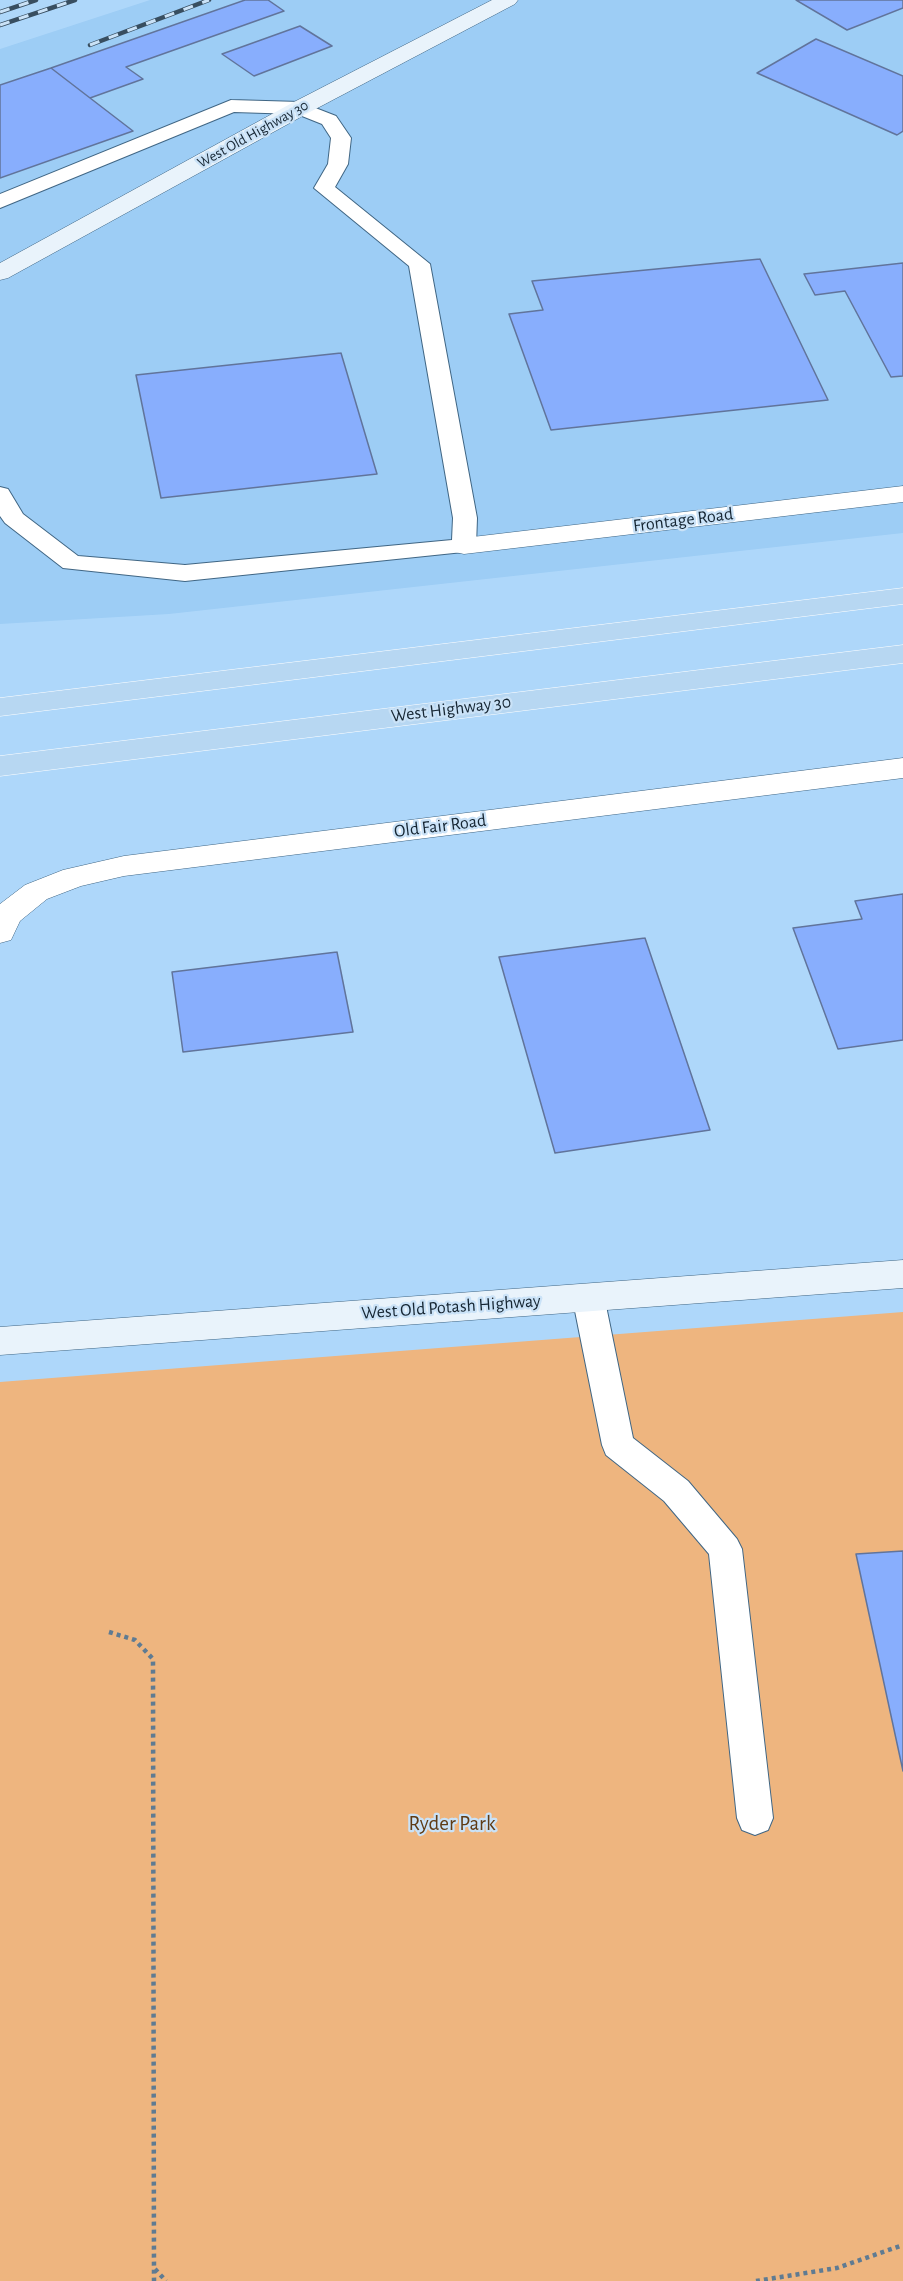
<!DOCTYPE html>
<style>
body{margin:0}
canvas{display:block;background:#aed7fa}
</style>
<canvas width="903" height="2281"></canvas>
<script>
const c = document.querySelector('canvas').getContext('2d');
c.lineJoin = 'round';
function paint(path, color) { c.fillStyle = color; c.fill(path, 'evenodd'); }
const toPath = rows => new Path2D(rows.map(r => 'M' + r).join(''));
function stroke(path, color, width, dash) { c.strokeStyle = color; c.lineWidth = width; c.lineCap = dash ? 'butt' : 'round'; c.setLineDash(dash || []); c.stroke(path); }
function write(font, color, halo, rows, align = 'center') {
  c.font = font + ' "Alegreya Sans",sans-serif'; c.lineWidth = 4.5; c.setLineDash([]); c.textBaseline = 'middle'; c.strokeStyle = halo; c.fillStyle = color; for (const [text, x, y, turn = 0] of rows) {
    c.save(); c.translate(x, y); c.rotate((+turn || 0) * Math.PI / 180); c.textAlign = isNaN(turn) ? turn : align; if (halo) c.strokeText(text, 0, 0); c.fillText(text, 0, 0); c.restore();
  }
}
paint(toPath([
 [150,0,903,0,903,533,169,614,0,624,0,49]
]), '#9dcdf5');
paint(toPath([
 [903,1312,903,2281,0,2281,0,1382]
]), '#eeb57f');
const building = toPath([
 [245,0,268,0,284,11,126,67,143,79,90,98,51,68,245,0],
 [796,0,903,0,903,8,847,30,796,0],
 [300,26,332,46,254,76,222,54,300,26],
 [816,39,903,76,903,131,897,135,757,73,816,39],
 [51,68,133,131,0,178,0,85,51,68],
 [760,259,828,400,551,430,509,314,543,310,532,281,760,259],
 [903,263,903,376,891,377,845,291,815,295,804,274,903,263],
 [341,353,377,474,161,498,136,375,341,353],
 [903,894,903,1040,838,1049,793,928,862,919,855,901,903,894],
 [645,938,710,1130,555,1153,499,957,645,938],
 [337,952,353,1032,183,1052,172,972,337,952],
 [903,1551,903,1771,856,1554,903,1551]
]);
paint(building, '#88aefd');
stroke(building, '#61749b', 1.5);
const lane = toPath([
 [231,100,300,102,336,116,351,138,348,164,335,187,430,264,477,518,476,546,473,551,185,581,63,568,5,523,0,516,0,487,8,489,23,514,78,556,185,565,452,540,453,518,409,266,314,188,328,164,331,138,322,124,297,114,234,112,0,208,0,194,231,100],
 [588,1284,599,1287,604,1296,633,1438,688,1481,737,1539,742,1549,773,1818,768,1830,755,1835,742,1830,737,1818,709,1554,664,1501,606,1455,602,1445,572,1296,577,1287,588,1284]
]);
const street = toPath([
 [903,486,903,502,464,554,455,552,451,546,455,540,464,538,903,486],
 [903,758,903,778,124,876,81,886,47,899,20,921,11,940,0,943,0,904,25,885,63,870,124,856,903,758]
]);
const secondary = toPath([
 [492,0,518,0,515,4,308,113,8,278,0,280,0,263,292,103,492,0],
 [903,1260,903,1288,0,1355,0,1327,903,1260]
]);
const highway = toPath([
 [903,588,903,604,0,716,0,698,903,588],
 [903,645,903,663,0,776,0,756,903,645]
]);
stroke(lane, '#406684', 2);
stroke(street, '#406684', 1);
stroke(secondary, '#406684', 1);
stroke(highway, '#fff', 1);
stroke(toPath([
 [109,1632,135,1640,153,1659,154,2281],
 [155,2269,166,2281],
 [756,2281,837,2268,903,2245]
]), '#5f7b92', 4.5, [4, 4]);
paint(lane, '#fff');
paint(street, '#fff');
paint(secondary, '#e9f3fb');
paint(highway, '#b7d7f2');
const rail = toPath([
 [0,12,36,0],
 [0,25,75,0],
 [90,45,209,0]
]);
stroke(rail, '#384e60', 4.5);
stroke(rail, '#cae2f7', 3, [10]);
write('15px', '#152532', '#cae2f7', [
 ["West Old Highway 30",253,134,-29]
]);
write('18px', '#152532', '#cae2f7', [
 ["Frontage Road",683,520,-7],
 ["West Highway 30",451,709,-7],
 ["Old Fair Road",440,826,-7],
 ["West Old Potash Highway",451,1307,-4]
]);
write('21px', '#5f3b14', '#cae2f7', [
 ["Ryder Park",452,1824]
]);
</script>
